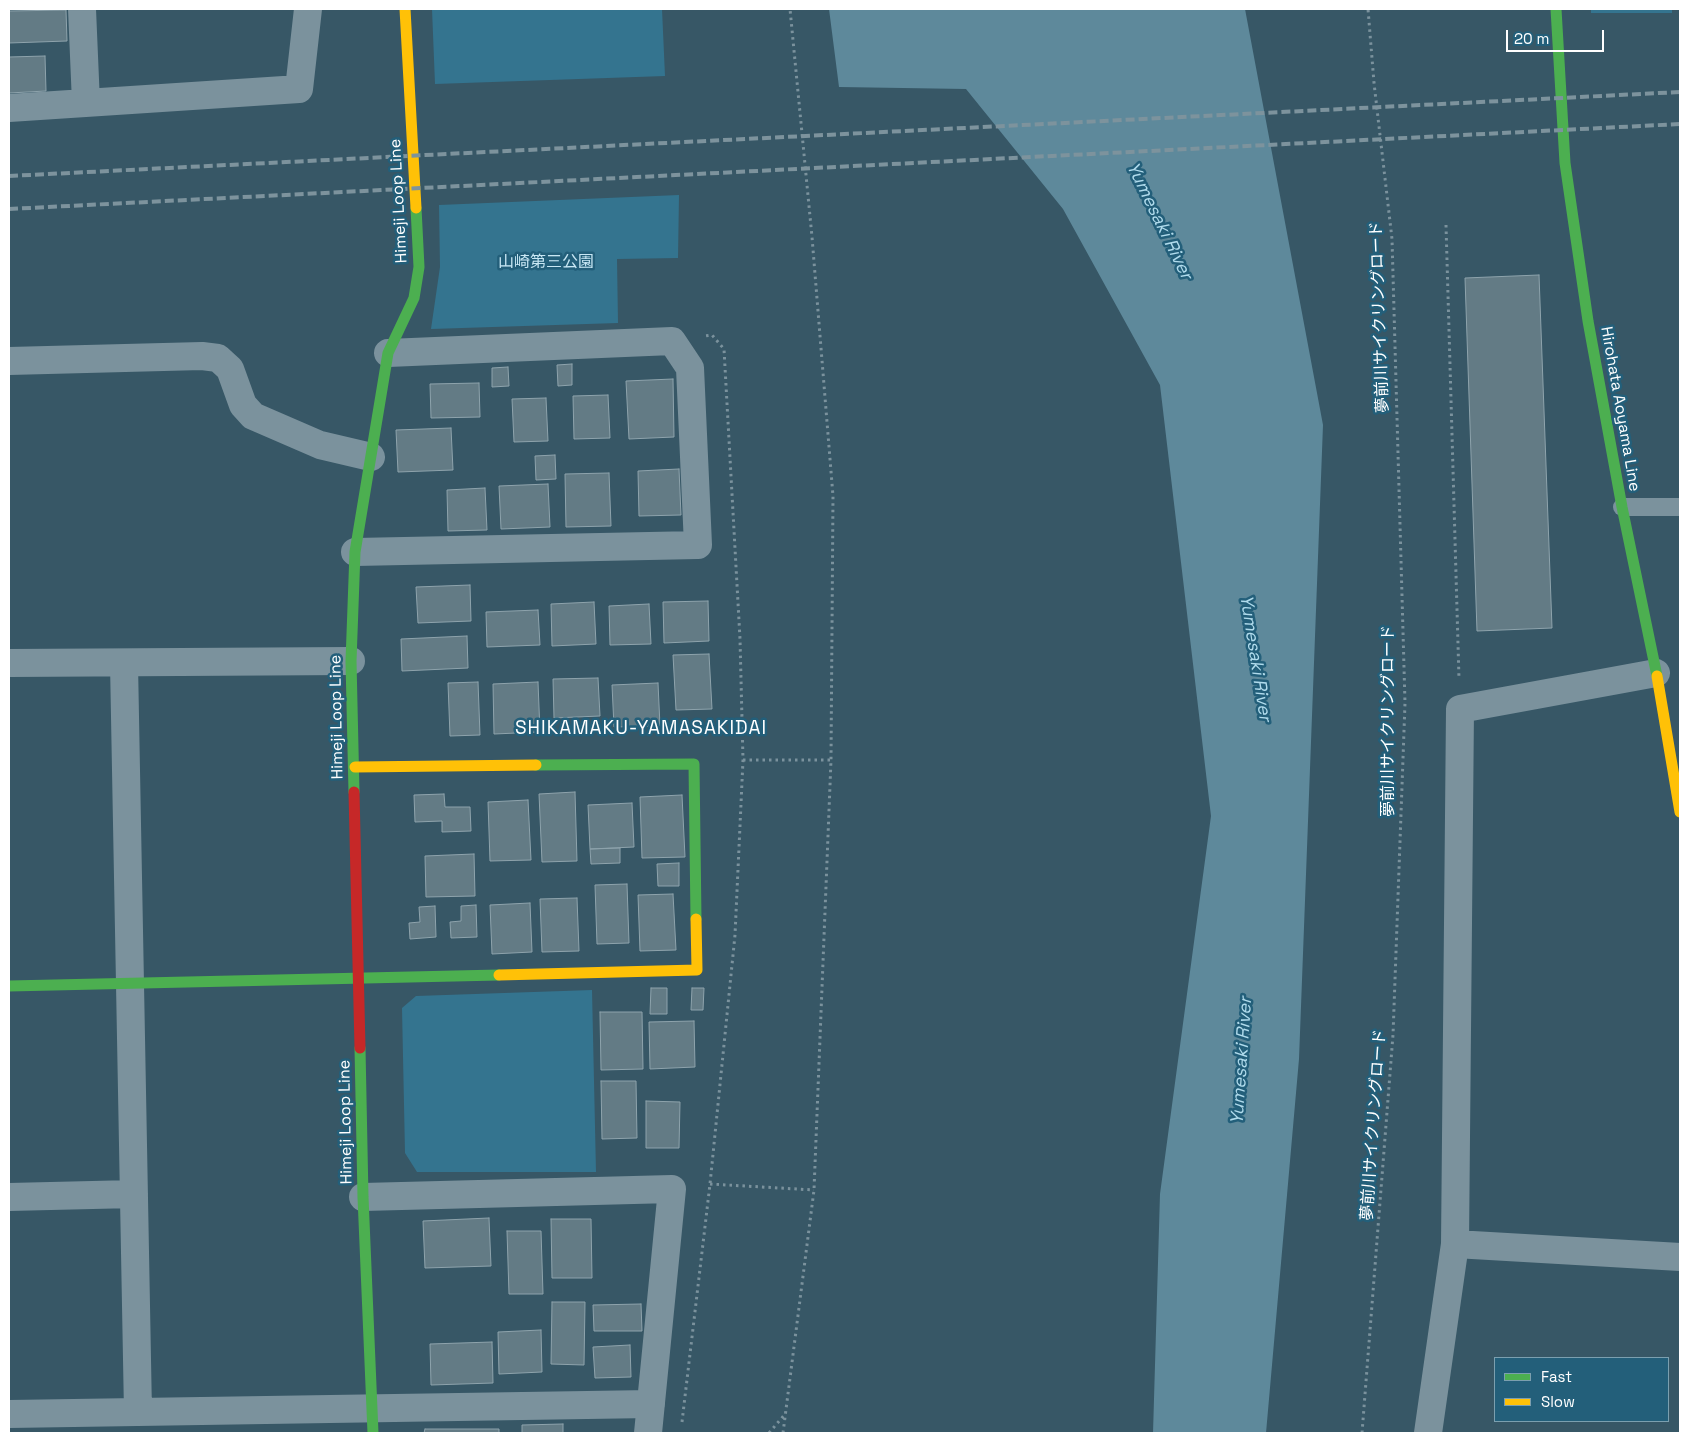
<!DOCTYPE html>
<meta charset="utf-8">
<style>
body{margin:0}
#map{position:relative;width:1689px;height:1442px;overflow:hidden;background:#375766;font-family:"Space Grotesk",sans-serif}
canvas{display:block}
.frame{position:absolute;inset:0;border:10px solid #fff;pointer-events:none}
.legend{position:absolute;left:1494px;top:1357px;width:175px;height:65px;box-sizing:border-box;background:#235f7a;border:1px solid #7b9faf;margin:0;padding:6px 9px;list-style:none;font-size:15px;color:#fff}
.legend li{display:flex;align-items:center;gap:10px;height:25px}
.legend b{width:25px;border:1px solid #7b9faf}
.scale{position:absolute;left:1506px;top:30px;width:98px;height:22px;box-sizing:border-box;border:2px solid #fff;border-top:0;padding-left:6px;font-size:15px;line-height:18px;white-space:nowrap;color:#fff;-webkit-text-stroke:4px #235f7a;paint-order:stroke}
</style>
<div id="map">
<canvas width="1689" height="1442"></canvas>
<div class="frame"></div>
<ul class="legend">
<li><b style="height:6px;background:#4caf50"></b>Fast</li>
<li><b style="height:6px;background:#ffc107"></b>Slow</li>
</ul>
<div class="scale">20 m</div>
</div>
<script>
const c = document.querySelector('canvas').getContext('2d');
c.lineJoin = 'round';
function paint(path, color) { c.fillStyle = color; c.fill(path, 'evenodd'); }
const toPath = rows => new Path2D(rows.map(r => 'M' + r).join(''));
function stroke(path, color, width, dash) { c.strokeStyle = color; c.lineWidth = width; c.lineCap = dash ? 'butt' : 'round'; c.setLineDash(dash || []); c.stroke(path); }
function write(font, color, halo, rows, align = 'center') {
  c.font = font + ' "Space Grotesk","Noto Sans JP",sans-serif'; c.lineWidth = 5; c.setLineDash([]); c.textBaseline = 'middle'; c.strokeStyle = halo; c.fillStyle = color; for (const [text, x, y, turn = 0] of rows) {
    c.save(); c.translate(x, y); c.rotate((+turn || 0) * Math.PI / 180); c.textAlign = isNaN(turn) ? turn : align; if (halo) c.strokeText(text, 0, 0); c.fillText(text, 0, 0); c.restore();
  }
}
paint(toPath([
 [432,9,662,9,665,76,435,84],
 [1591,9,1672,9,1672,13,1591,13],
 [679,195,678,258,617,259,618,323,431,329,440,267,439,205],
 [592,990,596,1172,417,1172,405,1153,402,1008,416,996]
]), '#34748f');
paint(toPath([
 [829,9,1245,9,1323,425,1299,1059,1266,1433,1153,1433,1160,1194,1211,816,1160,385,1063,209,966,89,839,87]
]), '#5e899b');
const building = toPath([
 [66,10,67,41,9,43,9,11,66,10],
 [45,56,46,91,9,93,9,57,45,56],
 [1539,275,1552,628,1477,631,1465,278,1539,275],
 [572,364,572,385,558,386,557,365,572,364],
 [508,367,509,386,492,387,492,368,508,367],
 [673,379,674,437,629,439,626,381,673,379],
 [479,383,480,417,431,418,430,384,479,383],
 [608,395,610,438,574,439,573,396,608,395],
 [546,398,548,441,514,442,512,399,546,398],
 [451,428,453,470,398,472,396,430,451,428],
 [555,455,556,479,536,480,535,456,555,455],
 [679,469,681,515,639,516,638,471,679,469],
 [609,473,611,526,566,527,565,474,609,473],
 [548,484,550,527,501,529,499,486,548,484],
 [485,488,487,530,448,531,447,490,485,488],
 [470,585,471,621,418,623,416,587,470,585],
 [708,601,709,641,664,643,663,602,708,601],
 [594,602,596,644,552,646,551,604,594,602],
 [649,604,651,644,610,645,609,606,649,604],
 [538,610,540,645,487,647,486,612,538,610],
 [467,636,468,668,402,671,401,639,467,636],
 [709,654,712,709,676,710,673,655,709,654],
 [598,678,600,716,554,718,553,679,598,678],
 [478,682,480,735,450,736,448,683,478,682],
 [538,682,540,732,494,734,493,684,538,682],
 [658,683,660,726,614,727,612,685,658,683],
 [575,792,577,861,542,862,539,794,575,792],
 [444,794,445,807,470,807,471,831,442,832,442,821,415,822,414,795,444,794],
 [682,795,685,857,642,858,640,797,682,795],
 [528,800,531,860,490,861,488,802,528,800],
 [632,803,634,847,590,849,588,805,632,803],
 [620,848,620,863,591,864,590,849,620,848],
 [474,854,475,896,426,897,425,856,474,854],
 [679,863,679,886,658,886,657,864,679,863],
 [627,884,629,943,597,944,595,885,627,884],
 [673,894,676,950,640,951,638,895,673,894],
 [577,898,579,951,542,952,540,899,577,898],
 [530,903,532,952,492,954,490,905,530,903],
 [476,905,477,937,451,938,450,922,461,921,461,906,476,905],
 [435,906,436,937,410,939,409,923,420,922,419,907,435,906],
 [651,988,667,988,667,1014,650,1014,651,988],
 [692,988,704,988,703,1010,691,1010,692,988],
 [600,1012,642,1012,643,1069,601,1070,600,1012],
 [694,1021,695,1067,650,1069,649,1022,694,1021],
 [601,1081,636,1081,637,1138,602,1139,601,1081],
 [646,1101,680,1102,679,1148,646,1148,646,1101],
 [489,1218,491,1266,425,1268,423,1221,489,1218],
 [551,1219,591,1219,592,1278,552,1278,551,1219],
 [507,1231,541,1231,543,1294,509,1294,507,1231],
 [552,1302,585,1302,584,1365,551,1364,552,1302],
 [641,1304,642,1331,594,1331,593,1305,641,1304],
 [541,1330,542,1372,499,1374,498,1332,541,1330],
 [492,1342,493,1383,431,1385,430,1344,492,1342],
 [630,1345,631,1377,595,1378,593,1347,630,1345],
 [563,1424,563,1433,522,1433,522,1425,563,1424],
 [425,1429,499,1429,499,1433,424,1433,425,1429]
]);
paint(building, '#637b85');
stroke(building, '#8ea3ac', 1);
stroke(toPath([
 [1418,9,1418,10],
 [1446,225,1459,679],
 [743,760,831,760],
 [710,1184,814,1190],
 [682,1422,710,1184,735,935,743,760,740,639,724,349,712,335,705,336],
 [769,1433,786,1413],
 [783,1433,814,1190,831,760,833,496,812,237,790,9],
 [1362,1433,1393,1035,1405,703,1392,239,1374,83,1368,9]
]), '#7b929d', 3, [2.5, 4]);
stroke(toPath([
 [1622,507,1680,507]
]), '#7b929d', 18);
stroke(toPath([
 [82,9,86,103],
 [9,108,299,89,308,9],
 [9,361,202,356,218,358,230,369,243,405,253,416,320,445,371,457],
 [355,552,698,545,690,368,672,341,388,353],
 [9,663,351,661],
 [124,663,138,1412],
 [9,1197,134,1194],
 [363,1197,672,1189,648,1433],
 [1455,1244,1680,1257],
 [9,1414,651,1404],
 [1428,1433,1455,1244,1460,709,1656,673]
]), '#7b929d', 28);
stroke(toPath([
 [1556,9,1565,163,1588,321,1622,507,1657,676],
 [536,765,694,764,696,919],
 [354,792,351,661,355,552,388,353,414,298,419,267,416,208],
 [9,986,499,975],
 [360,1048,363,1197,373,1433]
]), '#4caf50', 11);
stroke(toPath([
 [405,9,416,208],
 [1657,676,1680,812],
 [355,767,536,765],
 [499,975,697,970,696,919]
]), '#ffc107', 11);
stroke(toPath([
 [354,792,360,1048]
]), '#c62828', 11);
stroke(toPath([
 [9,176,1680,92],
 [9,209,1680,124]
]), '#7d939d', 4, [9, 4]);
write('16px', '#fff', '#235f7a', [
 ["Himeji Loop Line",399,201,-93],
 ["夢前川サイクリングロード",1380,317,-92],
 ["Hirohata Aoyama Line",1620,409,80],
 ["Himeji Loop Line",337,717,-91],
 ["夢前川サイクリングロード",1389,721,-90],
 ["Himeji Loop Line",346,1122,-91],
 ["夢前川サイクリングロード",1374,1125,-86]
]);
write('16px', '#c8e7f4', '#235f7a', [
 ["山崎第三公園",546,263]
]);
write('italic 18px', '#b0dbec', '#235f7a', [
 ["Yumesaki River",1159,221,64],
 ["Yumesaki River",1255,658,81],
 ["Yumesaki River",1242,1061,-86]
]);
c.letterSpacing = '1px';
write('19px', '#fff', '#235f7a', [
 ["SHIKAMAKU-YAMASAKIDAI",641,729]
]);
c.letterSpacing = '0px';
</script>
